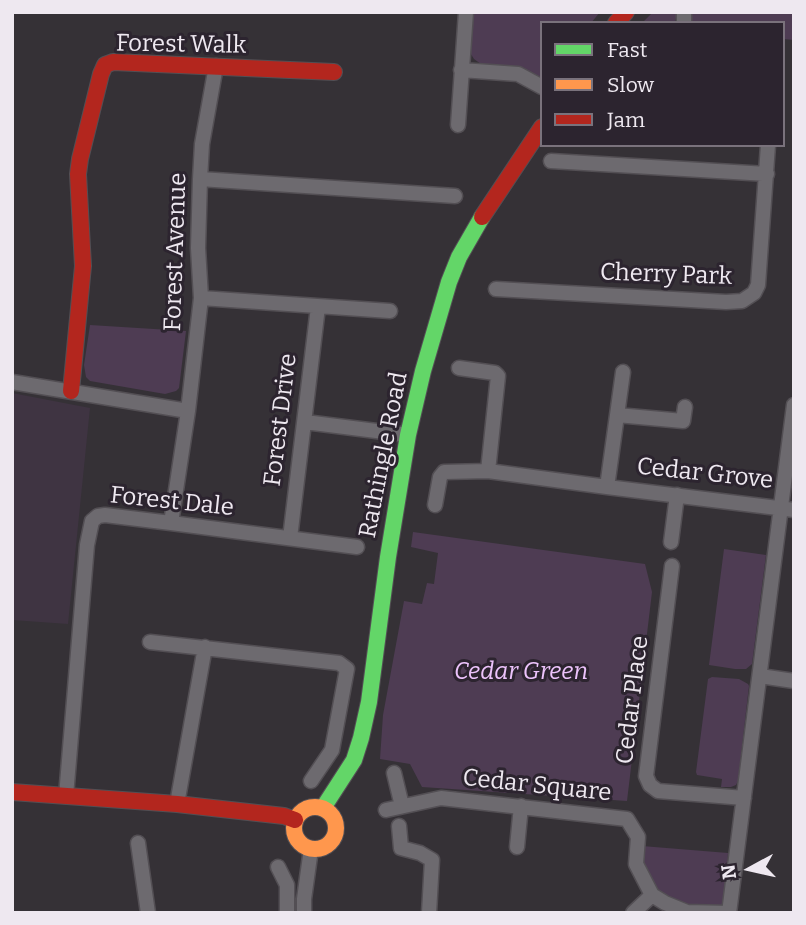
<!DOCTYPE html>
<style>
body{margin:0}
#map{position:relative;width:806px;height:925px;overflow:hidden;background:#353136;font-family:Bitter,serif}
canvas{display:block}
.frame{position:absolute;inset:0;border:14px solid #eee8f0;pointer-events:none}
.legend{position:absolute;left:540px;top:21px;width:245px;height:126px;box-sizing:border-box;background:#2c242f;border:2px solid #7a727c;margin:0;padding:9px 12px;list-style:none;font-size:21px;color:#eee8f0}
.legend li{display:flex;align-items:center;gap:14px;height:35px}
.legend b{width:35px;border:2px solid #7a727c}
.north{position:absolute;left:715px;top:834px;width:70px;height:70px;-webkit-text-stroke:5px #2c242f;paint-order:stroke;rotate:262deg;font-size:19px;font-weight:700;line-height:28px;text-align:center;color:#eee8f0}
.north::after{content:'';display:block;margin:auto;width:24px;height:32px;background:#eee8f0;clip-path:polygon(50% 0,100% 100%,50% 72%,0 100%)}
</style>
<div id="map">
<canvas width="806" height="925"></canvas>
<div class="frame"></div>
<ul class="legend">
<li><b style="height:9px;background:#63d668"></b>Fast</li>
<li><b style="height:9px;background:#ff974d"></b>Slow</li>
<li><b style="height:9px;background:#b3261e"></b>Jam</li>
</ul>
<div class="north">N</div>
</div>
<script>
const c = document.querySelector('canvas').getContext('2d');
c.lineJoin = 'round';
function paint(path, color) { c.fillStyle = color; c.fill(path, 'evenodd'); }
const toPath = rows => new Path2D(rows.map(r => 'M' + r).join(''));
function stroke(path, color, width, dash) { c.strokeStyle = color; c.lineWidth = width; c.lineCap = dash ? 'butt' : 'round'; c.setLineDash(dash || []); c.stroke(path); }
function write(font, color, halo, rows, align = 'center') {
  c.font = font + ' Bitter,serif'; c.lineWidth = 6; c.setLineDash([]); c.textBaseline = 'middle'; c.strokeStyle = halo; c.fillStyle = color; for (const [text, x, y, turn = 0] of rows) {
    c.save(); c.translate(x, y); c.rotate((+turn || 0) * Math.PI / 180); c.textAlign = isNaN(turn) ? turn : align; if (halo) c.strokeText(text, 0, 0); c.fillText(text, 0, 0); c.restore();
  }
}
paint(toPath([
 [12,393,90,408,68,624,12,620]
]), '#3f3442');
paint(toPath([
 [472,12,600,12,591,23,542,23,542,79,523,69,487,65,481,64,474,59,469,51],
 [653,12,677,12,675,22,642,23],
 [691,12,794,12,794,40,783,39,783,23,692,23],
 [90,325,186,331,179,388,176,391,165,394,90,381,86,377,84,365],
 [413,532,645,564,652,592,627,801,422,787,410,764,380,759,383,715,404,601,422,604,427,583,434,584,438,553,411,547],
 [724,549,766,555,752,664,746,669,735,669,709,665],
 [712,677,739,679,748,684,749,686,738,781,736,785,731,787,721,787,722,779,697,775,696,772,708,679],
 [642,846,728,853,725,901,720,906,714,908,682,905,659,894,640,859]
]), '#4e3c53');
const street = toPath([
 [684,23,684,12],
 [461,70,518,74,542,87],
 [458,125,466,12],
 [551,161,767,174],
 [200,179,455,196],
 [496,289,726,302,742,301,754,293,758,285,768,145],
 [201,298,390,311],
 [459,368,495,373,498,376,488,471],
 [12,382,188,411],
 [617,415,683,421,685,407],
 [305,422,408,435],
 [607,487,623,372],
 [435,505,440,477,444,472,488,471,607,487,794,510],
 [171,523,188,411,201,298,198,248,200,179,202,144,216,66],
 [290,538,318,307],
 [671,542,677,495],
 [672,566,646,776,650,785,658,791,744,798],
 [150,642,339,663,347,669,332,750,311,781],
 [760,676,794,681],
 [394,773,402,806],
 [66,796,87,545,92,521,98,516,105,515,171,523,357,547],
 [177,804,205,647],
 [386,810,441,798,627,819,638,837,636,864,652,895],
 [399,826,401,848,420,853,432,860,429,913],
 [138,843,148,913],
 [517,847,521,806],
 [278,867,287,885,287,913],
 [652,895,665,903,687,912,729,913],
 [304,913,304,899,311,849],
 [633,913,652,895],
 [729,913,794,405]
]);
const fast = toPath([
 [323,808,354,760,361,738,369,702,388,557,408,435,423,371,449,282,459,257,482,217]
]);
const slow = toPath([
 '294 828a21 21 0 1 1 42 0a21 21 0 1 1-42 0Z'
]);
const jam = toPath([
 [616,23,626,12],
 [482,217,542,127],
 [71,391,83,266,78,174,80,159,101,74,105,65,113,62,334,72],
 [12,792,177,804,284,816,295,820]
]);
stroke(street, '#534f54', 17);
stroke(fast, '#534f54', 18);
stroke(slow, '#534f54', 18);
stroke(jam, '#534f54', 18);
stroke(street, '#6d6a6f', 14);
stroke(fast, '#63d668', 16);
stroke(slow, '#ff974d', 16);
stroke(jam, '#b3261e', 16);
write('24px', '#eee8f0', '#2c242f', [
 ["Forest Walk",181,45,1],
 ["Forest Avenue",176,252,-88],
 ["Cherry Park",666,275,2],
 ["Forest Drive",281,420,-83],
 ["Rathingle Road",384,455,-79],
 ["Cedar Grove",705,474,6],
 ["Forest Dale",172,502,6],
 ["Cedar Place",633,700,-83],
 ["Cedar Square",537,786,6]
]);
write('italic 24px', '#ecc3fb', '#2c242f', [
 ["Cedar Green",521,672]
]);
</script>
